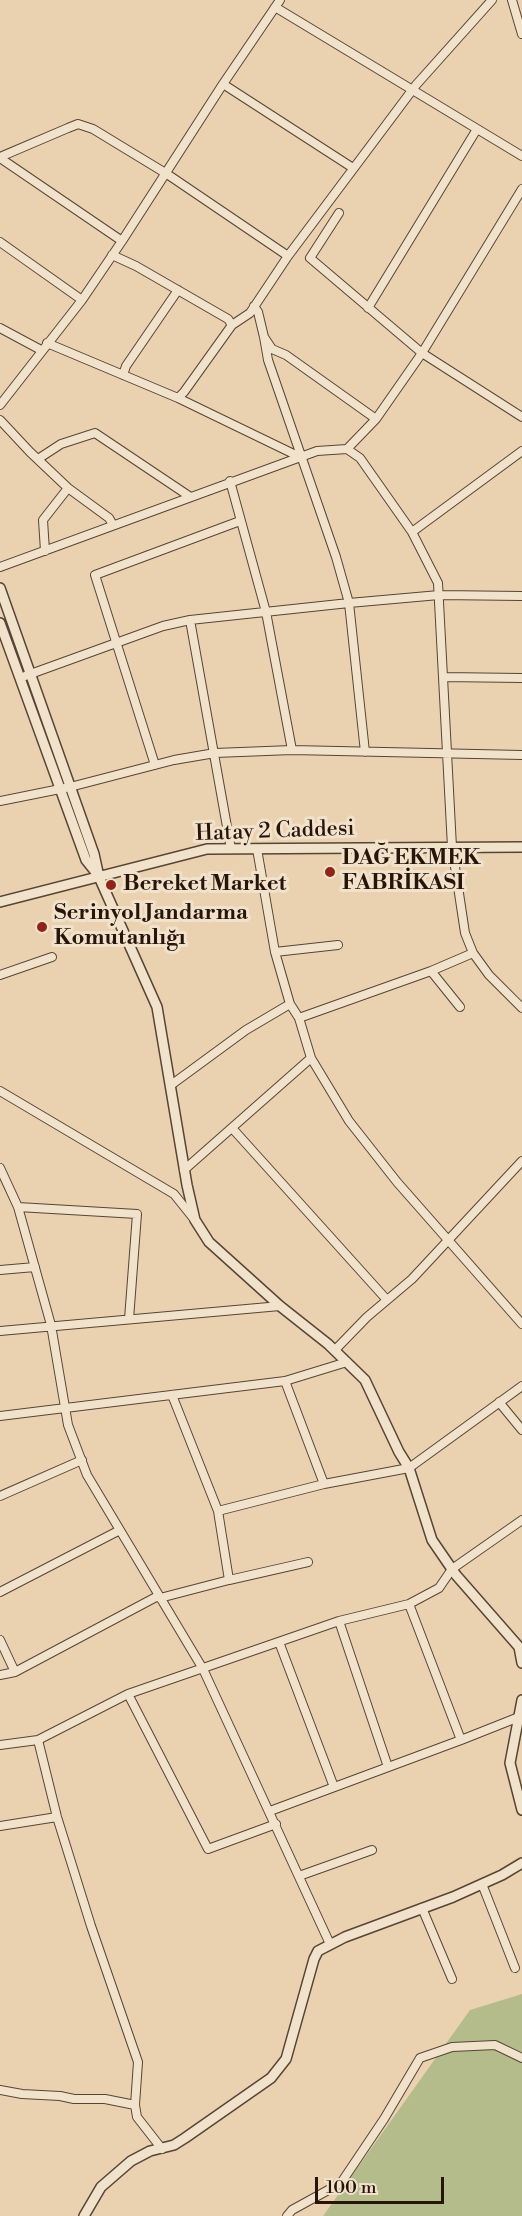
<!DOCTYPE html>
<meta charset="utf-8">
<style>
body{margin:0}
#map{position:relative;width:522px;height:2216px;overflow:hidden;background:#ead2b0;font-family:"Libre Bodoni",serif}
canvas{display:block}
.scale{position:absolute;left:315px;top:2177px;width:129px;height:27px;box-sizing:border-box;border:3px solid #27150a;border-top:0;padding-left:8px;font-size:18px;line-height:21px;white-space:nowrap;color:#27150a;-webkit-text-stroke:4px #f1e2cc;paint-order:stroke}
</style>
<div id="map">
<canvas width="522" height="2216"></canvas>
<div class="scale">100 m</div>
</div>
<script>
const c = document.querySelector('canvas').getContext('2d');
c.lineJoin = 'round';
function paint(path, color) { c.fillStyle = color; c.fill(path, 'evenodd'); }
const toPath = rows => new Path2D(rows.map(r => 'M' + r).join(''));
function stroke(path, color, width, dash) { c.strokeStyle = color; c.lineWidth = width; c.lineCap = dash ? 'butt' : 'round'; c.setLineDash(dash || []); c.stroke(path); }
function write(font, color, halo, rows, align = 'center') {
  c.font = font + ' "Libre Bodoni",serif'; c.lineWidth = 6; c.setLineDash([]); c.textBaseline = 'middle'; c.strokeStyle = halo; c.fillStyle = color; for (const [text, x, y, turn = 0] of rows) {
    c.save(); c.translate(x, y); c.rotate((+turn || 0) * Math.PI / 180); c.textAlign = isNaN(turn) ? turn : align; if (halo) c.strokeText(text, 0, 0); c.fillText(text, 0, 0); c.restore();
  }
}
paint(toPath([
 [522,1994,522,2216,323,2216,470,2010]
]), '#b5bc8c');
const minor = toPath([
 [512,0,522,34],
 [275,7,522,156],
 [223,84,353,168],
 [0,157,68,128,78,124,93,129,167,174,288,256],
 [0,158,122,241],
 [339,213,310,258,422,353,522,417],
 [0,242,82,300],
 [112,255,136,266,228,319,232,325,184,392,178,398],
 [254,306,258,312,264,337,272,349,286,355,376,419],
 [368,308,477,129],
 [232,325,250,313,288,256,416,85,492,0],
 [0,328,41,350],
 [264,337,268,360,336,557,349,603,365,752],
 [47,343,178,398,300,457],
 [123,375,126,366,178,290],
 [0,405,82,300,122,241,223,84,280,0],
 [0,420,30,452,68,488],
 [347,449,376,419,422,353,522,189],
 [38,459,61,444,95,433,189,496],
 [230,481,266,612,292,750],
 [412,532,522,451],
 [45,551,43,520,68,488,109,518,113,525],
 [0,567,317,451,347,449,360,458,412,532,438,583,452,847,465,933,473,953,489,975,522,1008],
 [190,620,349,603,439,595,522,596],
 [25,676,163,626,190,620,231,849],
 [443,677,522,678],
 [155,765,95,575,240,521],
 [0,801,70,787,174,760,215,753,292,750,522,755],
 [275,952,338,945],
 [431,971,460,1007],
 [0,975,52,957],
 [299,1018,431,971,473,953],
 [311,1058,349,1121,397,1182,522,1324],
 [171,1085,246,1030,290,1004],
 [0,1091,174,1194,194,1219],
 [232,1128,387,1300],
 [0,1168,18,1207,51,1325,68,1425,87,1475,203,1669,330,1944],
 [184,1170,311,1058,299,1018,290,1004,275,952,257,849],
 [18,1207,137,1214,129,1319],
 [0,1270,35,1267],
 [0,1331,280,1306],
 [335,1350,367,1317,412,1279,522,1161],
 [285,1381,324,1484],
 [499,1402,522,1430],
 [0,1416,285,1381,347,1362],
 [0,1496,82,1460],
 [218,1511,324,1484,409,1468,522,1386],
 [229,1580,308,1562],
 [0,1592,120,1530],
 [160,1598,229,1580,218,1511,172,1395],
 [409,1604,461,1740,519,1717],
 [339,1621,388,1767],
 [0,1640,15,1672],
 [279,1642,334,1787],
 [0,1675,15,1672,158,1596],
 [128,1694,208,1849,276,1824],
 [38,1740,57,1817,91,1926,138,2062,135,2105,137,2117,162,2149],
 [0,1745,38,1740,128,1694,339,1621,409,1604,439,1588,452,1569,522,1520],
 [270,1811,461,1740],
 [0,1826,57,1817],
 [299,1876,372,1850],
 [482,1884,515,1968],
 [422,1908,452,1979],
 [0,2090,22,2094,60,2096,74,2099,105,2099,135,2105],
 [287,2216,292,2210,341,2183,384,2119,420,2058,452,2047,495,2045,522,2058]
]);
const tertiary = toPath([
 [0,588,94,854,99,877,157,1007,187,1185,195,1220,209,1242,280,1306,328,1344,365,1380,399,1452,409,1468,432,1540,456,1575,519,1647,522,1663],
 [0,623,86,860,98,875],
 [0,902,207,849,522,847],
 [522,1700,510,1763,522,1810],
 [84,2216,101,2187,131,2161,150,2151,174,2145,185,2138,271,2078,286,2059,314,1959,318,1951,345,1937,453,1897,502,1875,522,1863]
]);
stroke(minor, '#584434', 10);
stroke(tertiary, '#584434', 12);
stroke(minor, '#f1e2cc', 8);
stroke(tertiary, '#f1e2cc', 9);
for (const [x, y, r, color] of [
 [330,872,6,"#8f2418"],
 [111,885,6,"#8f2418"],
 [42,927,6,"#8f2418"]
]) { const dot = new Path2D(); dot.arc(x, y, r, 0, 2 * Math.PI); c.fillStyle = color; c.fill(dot); stroke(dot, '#f1e2cc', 2); }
write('22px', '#27150a', '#f1e2cc', [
 ["Hatay 2 Caddesi",275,832,-2]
]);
write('bold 22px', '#27150a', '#f1e2cc', [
 ["DAĞ EKMEK",342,859],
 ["FABRİKASI",342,884],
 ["Bereket Market",123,885],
 ["Serinyol Jandarma",54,914],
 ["Komutanlığı",54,939]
], 'left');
</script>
